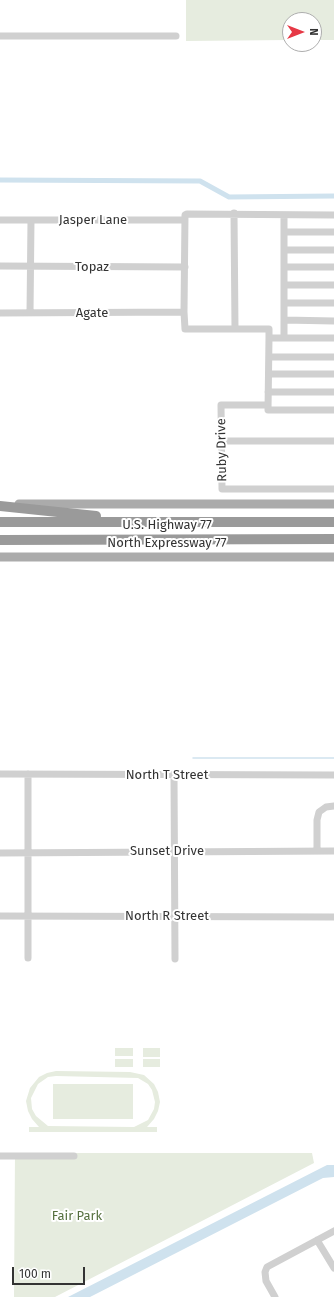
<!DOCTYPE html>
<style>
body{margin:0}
#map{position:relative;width:334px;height:1297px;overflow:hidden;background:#fff;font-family:"Fira Sans",sans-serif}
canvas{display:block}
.north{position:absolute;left:282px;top:12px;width:40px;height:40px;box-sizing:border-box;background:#fff;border:1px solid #adadad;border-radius:50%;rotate:90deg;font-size:11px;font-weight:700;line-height:16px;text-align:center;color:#333}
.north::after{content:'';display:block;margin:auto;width:14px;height:18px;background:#e63946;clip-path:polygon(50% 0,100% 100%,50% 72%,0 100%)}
.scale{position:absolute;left:12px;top:1267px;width:73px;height:18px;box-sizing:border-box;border:2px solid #333;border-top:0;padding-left:5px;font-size:12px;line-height:14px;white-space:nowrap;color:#333;-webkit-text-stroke:3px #fff;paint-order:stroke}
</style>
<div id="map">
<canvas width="334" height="1297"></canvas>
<div class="north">N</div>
<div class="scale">100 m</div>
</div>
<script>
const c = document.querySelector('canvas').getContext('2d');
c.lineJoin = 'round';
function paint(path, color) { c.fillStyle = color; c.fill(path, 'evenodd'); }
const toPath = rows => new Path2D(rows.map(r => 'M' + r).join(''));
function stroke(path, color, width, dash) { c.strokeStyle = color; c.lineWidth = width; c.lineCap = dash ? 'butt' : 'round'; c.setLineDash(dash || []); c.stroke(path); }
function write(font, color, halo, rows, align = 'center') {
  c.font = font + ' "Fira Sans",sans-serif'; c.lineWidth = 4; c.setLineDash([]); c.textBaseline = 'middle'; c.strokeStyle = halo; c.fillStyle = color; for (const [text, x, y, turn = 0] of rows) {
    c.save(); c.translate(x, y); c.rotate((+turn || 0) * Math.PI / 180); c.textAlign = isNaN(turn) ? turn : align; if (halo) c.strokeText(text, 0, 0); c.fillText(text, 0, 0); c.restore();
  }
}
paint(toPath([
 [186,0,334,0,334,40,314,40,314,20,290,20,290,40,186,41],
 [115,1048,133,1048,133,1056,115,1056],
 [143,1048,160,1048,160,1057,143,1057],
 [115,1059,133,1059,133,1067,115,1067],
 [143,1059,160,1059,160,1067,143,1067],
 [56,1071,130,1072,144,1075,154,1084,158,1092,160,1102,158,1111,154,1119,147,1127,157,1127,157,1132,29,1132,29,1127,39,1127,32,1119,28,1111,26,1101,30,1088,39,1077,47,1073],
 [56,1076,138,1078,148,1084,152,1090,155,1102,154,1109,148,1120,134,1127,48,1126,36,1116,32,1109,31,1098,38,1084,48,1077],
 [53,1084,133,1084,133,1119,53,1119],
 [15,1153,312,1153,314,1163,55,1297,14,1297]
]), '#e6ecdf');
paint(toPath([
 [327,1165,334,1165,334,1177,323,1178,90,1297,68,1297]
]), '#cfe2ee');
stroke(toPath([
 [193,758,334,758]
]), '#cfe2ee', 1.5);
stroke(toPath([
 [0,180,200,181,229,197,334,196]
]), '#cfe2ee', 5);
stroke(toPath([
 [0,36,176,36],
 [234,213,235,329],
 [334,215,187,214,185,215,184,312,185,329,269,329,269,338,334,338],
 [0,220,185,220],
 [284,232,334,232],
 [284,250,334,250],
 [0,266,185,267],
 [284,267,334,267],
 [284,285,334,285],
 [284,303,334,303],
 [0,313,184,312],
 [30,313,31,220],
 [284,320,334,321],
 [269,338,268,410,334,410],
 [284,338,284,215],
 [269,357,334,357],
 [269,374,334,374],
 [268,392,334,392],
 [268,405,221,405,222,489,334,489],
 [222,441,334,441],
 [0,774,334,775],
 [174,775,175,959],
 [317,851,317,820,319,812,326,807,334,806],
 [0,853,334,851],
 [0,916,334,917],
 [28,958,28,774],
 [0,1156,74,1156],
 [317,1240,334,1268],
 [275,1297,266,1281,265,1272,267,1267,334,1231]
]), '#d0d0d0', 7);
stroke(toPath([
 [19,504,334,504],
 [0,557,334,557]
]), '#ababab', 9);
stroke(toPath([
 [0,506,96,516],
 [0,522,334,522],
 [0,540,334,539]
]), '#9a9a9a', 10);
write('13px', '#333', '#fff', [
 ["Jasper Lane",93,220],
 ["Topaz",92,267],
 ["Agate",92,313],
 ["Ruby Drive",222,450,-91],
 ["U.S. Highway 77",167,525],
 ["North Expressway 77",167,543],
 ["North T Street",167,775],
 ["Sunset Drive",167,851],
 ["North R Street",167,916]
]);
write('13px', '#56703f', '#fff', [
 ["Fair Park",77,1216]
]);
</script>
